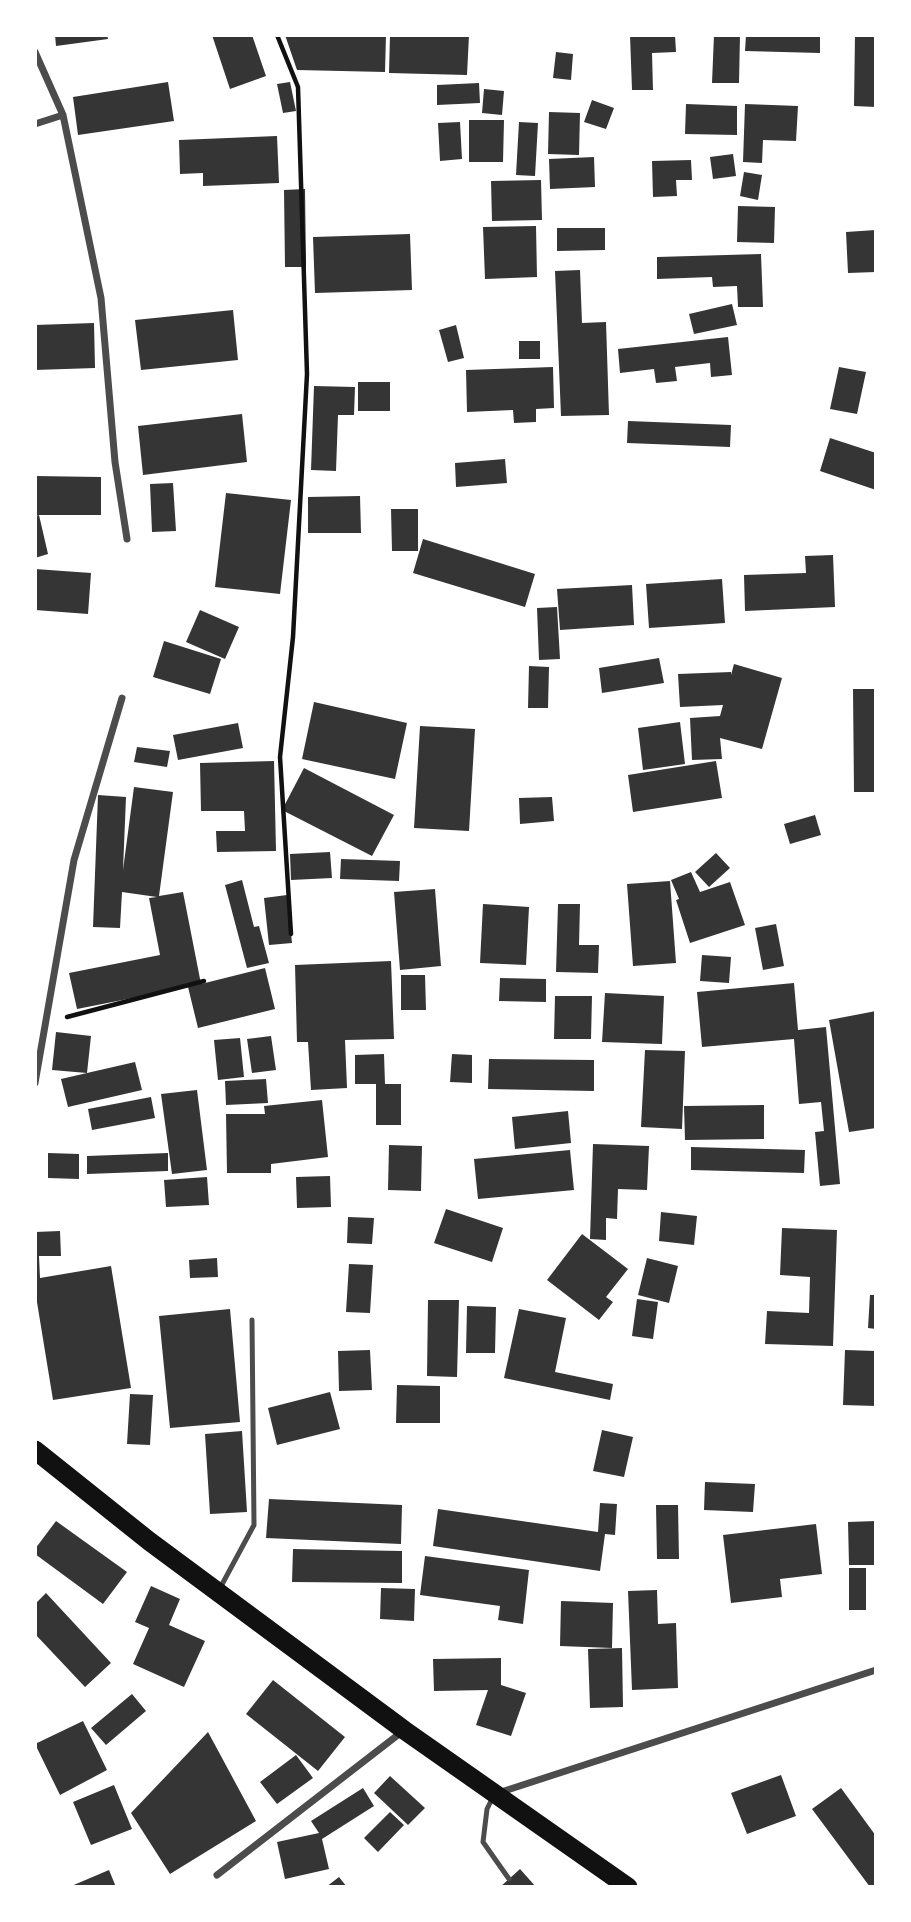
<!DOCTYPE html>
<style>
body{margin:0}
#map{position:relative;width:911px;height:1922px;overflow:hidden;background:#fff;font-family:Arial,sans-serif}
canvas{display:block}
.frame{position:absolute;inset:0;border:37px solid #fff;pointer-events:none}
</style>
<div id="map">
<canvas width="911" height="1922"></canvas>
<div class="frame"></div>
</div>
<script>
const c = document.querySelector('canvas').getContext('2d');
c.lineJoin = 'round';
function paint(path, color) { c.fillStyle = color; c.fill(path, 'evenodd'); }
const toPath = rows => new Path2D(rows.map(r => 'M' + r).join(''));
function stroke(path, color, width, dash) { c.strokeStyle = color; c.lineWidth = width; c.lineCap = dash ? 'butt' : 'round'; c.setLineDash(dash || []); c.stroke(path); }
paint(toPath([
 [55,35,107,35,108,39,56,46],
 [212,35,252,35,266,76,230,89],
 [285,35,386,35,385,72,297,70],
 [390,35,469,35,467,75,389,73],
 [630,35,675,35,676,52,652,53,653,90,632,90],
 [714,35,740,35,739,83,712,83],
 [746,35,820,35,820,53,745,51],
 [855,35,876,35,876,107,854,106],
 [556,52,573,54,571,80,553,78],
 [168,82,174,121,78,135,73,97],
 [290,82,296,111,283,113,277,84],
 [479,83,480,103,437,105,437,85],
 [484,89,504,91,502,115,482,113],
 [592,100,614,108,606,129,584,122],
 [686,104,737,106,737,135,685,134],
 [745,104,798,106,796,141,763,140,762,163,743,162],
 [549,112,580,113,579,155,548,154],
 [469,120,504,120,503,162,469,162],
 [460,122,462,159,440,161,438,123],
 [519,122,538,123,535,176,516,175],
 [277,136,279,183,203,186,203,173,180,174,179,140],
 [733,154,736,176,713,179,710,157],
 [594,157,595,187,550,189,549,159],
 [691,160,692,180,676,180,677,196,653,197,652,161],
 [744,172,762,175,758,200,740,196],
 [541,180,542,220,492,221,491,181],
 [305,189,306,267,285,267,284,190],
 [738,206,775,207,774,243,737,242],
 [536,226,537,277,485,279,483,227],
 [557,228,605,228,605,250,557,251],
 [876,230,876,272,848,273,846,232],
 [410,234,412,290,315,293,313,237],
 [761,254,763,307,738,307,737,286,713,287,712,277,657,279,657,257],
 [580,270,582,323,606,322,609,415,561,416,555,271],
 [732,304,737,325,694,334,689,314],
 [233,310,238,360,141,370,135,320],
 [94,323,95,368,35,370,35,325],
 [456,325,464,358,448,362,439,330],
 [728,337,732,375,711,377,710,363,675,367,677,381,656,383,654,369,620,373,618,349],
 [519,341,540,341,540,359,519,359],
 [553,367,554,408,536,409,536,422,514,423,513,410,467,412,466,370],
 [839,367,866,372,857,414,830,409],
 [358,382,390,382,390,411,358,411],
 [314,386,355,387,354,415,338,415,336,471,311,470],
 [242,414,247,462,143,475,138,426],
 [628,421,731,425,730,447,627,443],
 [830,438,876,453,876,490,820,471],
 [505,459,507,483,456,487,455,463],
 [35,476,101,477,101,515,35,515],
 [173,483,176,531,152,532,150,484],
 [226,493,291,500,280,594,215,587],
 [360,496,361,533,308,533,308,497],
 [391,509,418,509,418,551,392,551],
 [39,515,48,554,35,558,35,516],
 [423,539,535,574,525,607,413,573],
 [833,555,835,607,745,611,744,575,806,573,805,556],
 [35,569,91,573,88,614,35,610],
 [722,579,725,623,649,628,646,584],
 [632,585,634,625,560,630,557,589],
 [557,607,560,659,539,660,537,608],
 [200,610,239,627,225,659,186,642],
 [164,641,221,659,210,694,153,677],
 [659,658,664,683,602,693,599,668],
 [734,664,782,678,762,749,720,738,722,759,692,760,690,718,720,716,723,705,680,707,678,674,731,672,731,675],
 [529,666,549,667,548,708,528,708],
 [853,689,876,689,876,792,854,792],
 [314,702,407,723,395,779,302,759],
 [680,722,685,764,643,770,638,728],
 [238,723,243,748,178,760,173,735],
 [420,726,475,729,469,831,414,828],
 [137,747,170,751,167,767,134,762],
 [274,761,276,851,217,852,216,831,245,831,244,811,201,811,200,763],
 [716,761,722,798,633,812,628,775],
 [304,768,394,815,372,856,282,810],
 [134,787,173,792,159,896,183,892,201,984,265,968,275,1009,198,1028,188,987,77,1009,69,973,160,955,149,898,157,897,122,892,120,928,93,927,98,795,126,797,123,870],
 [552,797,554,821,520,824,519,798],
 [815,815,821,835,790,844,784,824],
 [330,852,332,878,291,880,290,854],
 [716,853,730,868,709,887,695,872],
 [341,859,400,861,399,881,340,879],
 [691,872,700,892,730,882,745,925,690,943,676,900,679,899,671,880],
 [242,880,254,927,259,926,269,963,247,968,225,885],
 [670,881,676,963,633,966,627,884],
 [435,889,441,966,400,970,394,892],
 [287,895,292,943,269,945,264,898],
 [483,904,529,907,526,965,480,963],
 [558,904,580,904,579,945,599,945,598,973,556,972],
 [776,924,784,966,763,970,755,928],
 [702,955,731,957,729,983,700,981],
 [391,961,394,1039,345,1040,347,1088,311,1090,308,1042,297,1042,295,965],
 [401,975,425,975,426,1010,401,1010],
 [500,978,546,979,546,1002,499,1001],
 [794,983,798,1030,826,1027,840,1184,820,1186,815,1132,824,1131,821,1102,799,1104,794,1039,702,1047,697,992],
 [605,993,664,996,662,1044,602,1042],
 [555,996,592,996,591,1039,554,1039],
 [876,1011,876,1128,849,1132,829,1020],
 [56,1032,91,1036,87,1073,135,1062,142,1090,68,1107,61,1079,87,1073,52,1070],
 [271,1036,276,1070,252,1073,247,1039],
 [240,1038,244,1077,218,1080,214,1040],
 [645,1050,685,1051,682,1129,641,1127],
 [384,1054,385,1084,401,1084,401,1125,376,1125,376,1084,355,1084,355,1055],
 [452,1054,472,1055,472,1083,450,1082],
 [489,1059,594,1060,594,1091,488,1089],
 [266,1079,268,1103,226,1105,225,1081],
 [197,1090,207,1170,172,1174,161,1094],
 [151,1097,155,1118,92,1130,88,1109],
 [322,1100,328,1157,271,1164,271,1173,227,1173,226,1114,265,1114,264,1106],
 [764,1105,764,1139,685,1140,684,1106],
 [568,1111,571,1143,515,1149,512,1117],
 [593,1144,649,1146,647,1190,618,1189,617,1219,606,1218,606,1240,590,1239],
 [389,1145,422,1146,421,1191,388,1190],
 [691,1147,805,1150,804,1173,691,1170],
 [570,1150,574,1190,478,1199,474,1159],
 [48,1153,79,1154,79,1179,48,1178],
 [168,1153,168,1171,87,1174,87,1156],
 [330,1176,331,1207,297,1208,296,1177],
 [207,1177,209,1205,166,1207,164,1180],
 [446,1209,503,1228,492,1262,434,1243],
 [661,1212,697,1216,694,1245,659,1241],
 [348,1217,374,1218,372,1244,347,1243],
 [782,1228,837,1230,833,1346,765,1344,767,1311,809,1313,810,1277,780,1275],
 [60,1231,61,1256,39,1256,40,1278,111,1266,131,1388,53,1400,35,1290,35,1232],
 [582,1234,628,1269,606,1297,613,1302,599,1320,547,1280],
 [217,1258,218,1277,190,1278,189,1260],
 [647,1258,678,1266,669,1303,638,1295],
 [349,1264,373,1265,370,1313,346,1312],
 [870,1295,876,1295,876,1329,868,1328],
 [637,1299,658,1302,653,1339,632,1336],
 [428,1300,459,1300,457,1377,427,1376],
 [467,1306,496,1307,495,1353,466,1353],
 [230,1309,240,1422,170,1428,159,1316],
 [519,1309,566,1318,555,1372,613,1384,610,1400,504,1378],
 [370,1350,372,1390,339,1391,338,1351],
 [845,1350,876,1351,876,1406,843,1405],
 [397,1385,440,1386,440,1423,396,1423],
 [330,1392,340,1429,277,1445,268,1408],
 [130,1394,153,1395,150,1445,127,1444],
 [602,1430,633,1437,624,1477,593,1471],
 [242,1431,247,1512,210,1514,205,1434],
 [705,1482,755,1484,753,1512,704,1510],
 [269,1499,402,1505,401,1544,266,1538],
 [600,1503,617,1504,615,1535,605,1534,600,1571,433,1546,438,1509,598,1532],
 [656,1505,678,1505,679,1559,657,1559],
 [56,1521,127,1572,103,1604,35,1554,35,1549],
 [876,1521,876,1565,849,1565,848,1522],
 [816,1524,822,1574,780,1579,782,1597,731,1603,723,1535],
 [293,1549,402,1551,402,1583,292,1582],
 [425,1556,529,1570,523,1624,498,1620,500,1606,420,1595],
 [849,1568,866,1568,866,1610,849,1610],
 [151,1586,180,1599,169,1625,205,1641,184,1687,133,1664,149,1628,135,1622],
 [381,1588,415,1589,414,1621,380,1619],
 [657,1590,658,1624,676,1623,678,1688,632,1690,628,1591],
 [46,1593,111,1663,85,1687,35,1634,35,1604],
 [561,1601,613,1603,612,1648,560,1646],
 [622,1648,623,1707,590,1708,588,1649],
 [501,1658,501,1685,526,1693,511,1736,476,1725,488,1690,434,1691,433,1659],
 [273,1680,345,1737,318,1771,246,1714],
 [132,1694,146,1711,106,1745,91,1728],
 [83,1721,107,1770,60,1795,35,1744],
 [208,1732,256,1821,170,1874,131,1813],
 [296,1755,313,1778,277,1804,260,1782],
 [781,1775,796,1816,747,1834,731,1793],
 [390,1776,425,1808,408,1825,374,1793],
 [114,1785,132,1829,91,1845,73,1802],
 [363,1788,374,1806,322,1839,329,1869,285,1879,277,1842,319,1833,311,1821],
 [841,1788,876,1836,876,1887,870,1887,812,1809],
 [390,1812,404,1825,378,1852,364,1838],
 [520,1869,536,1887,500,1887,509,1879],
 [109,1870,116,1887,69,1887],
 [339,1877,347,1887,326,1887]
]), '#353535');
stroke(toPath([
 [277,35,298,87,307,374,293,637,280,757,291,934],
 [67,1017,204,981]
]), '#111', 4.5);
stroke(toPath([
 [219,1590,254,1525,252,1320],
 [493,1797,487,1809,483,1842,509,1879]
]), '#4c4c4c', 5);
stroke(toPath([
 [35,52,63,115,101,298,115,462,127,539],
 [35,124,63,115],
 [35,1083,74,860,122,698],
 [498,1793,876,1670],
 [217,1875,403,1731]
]), '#4c4c4c', 7);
stroke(toPath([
 [35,1450,149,1541,404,1730,628,1887]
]), '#111', 19);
</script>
